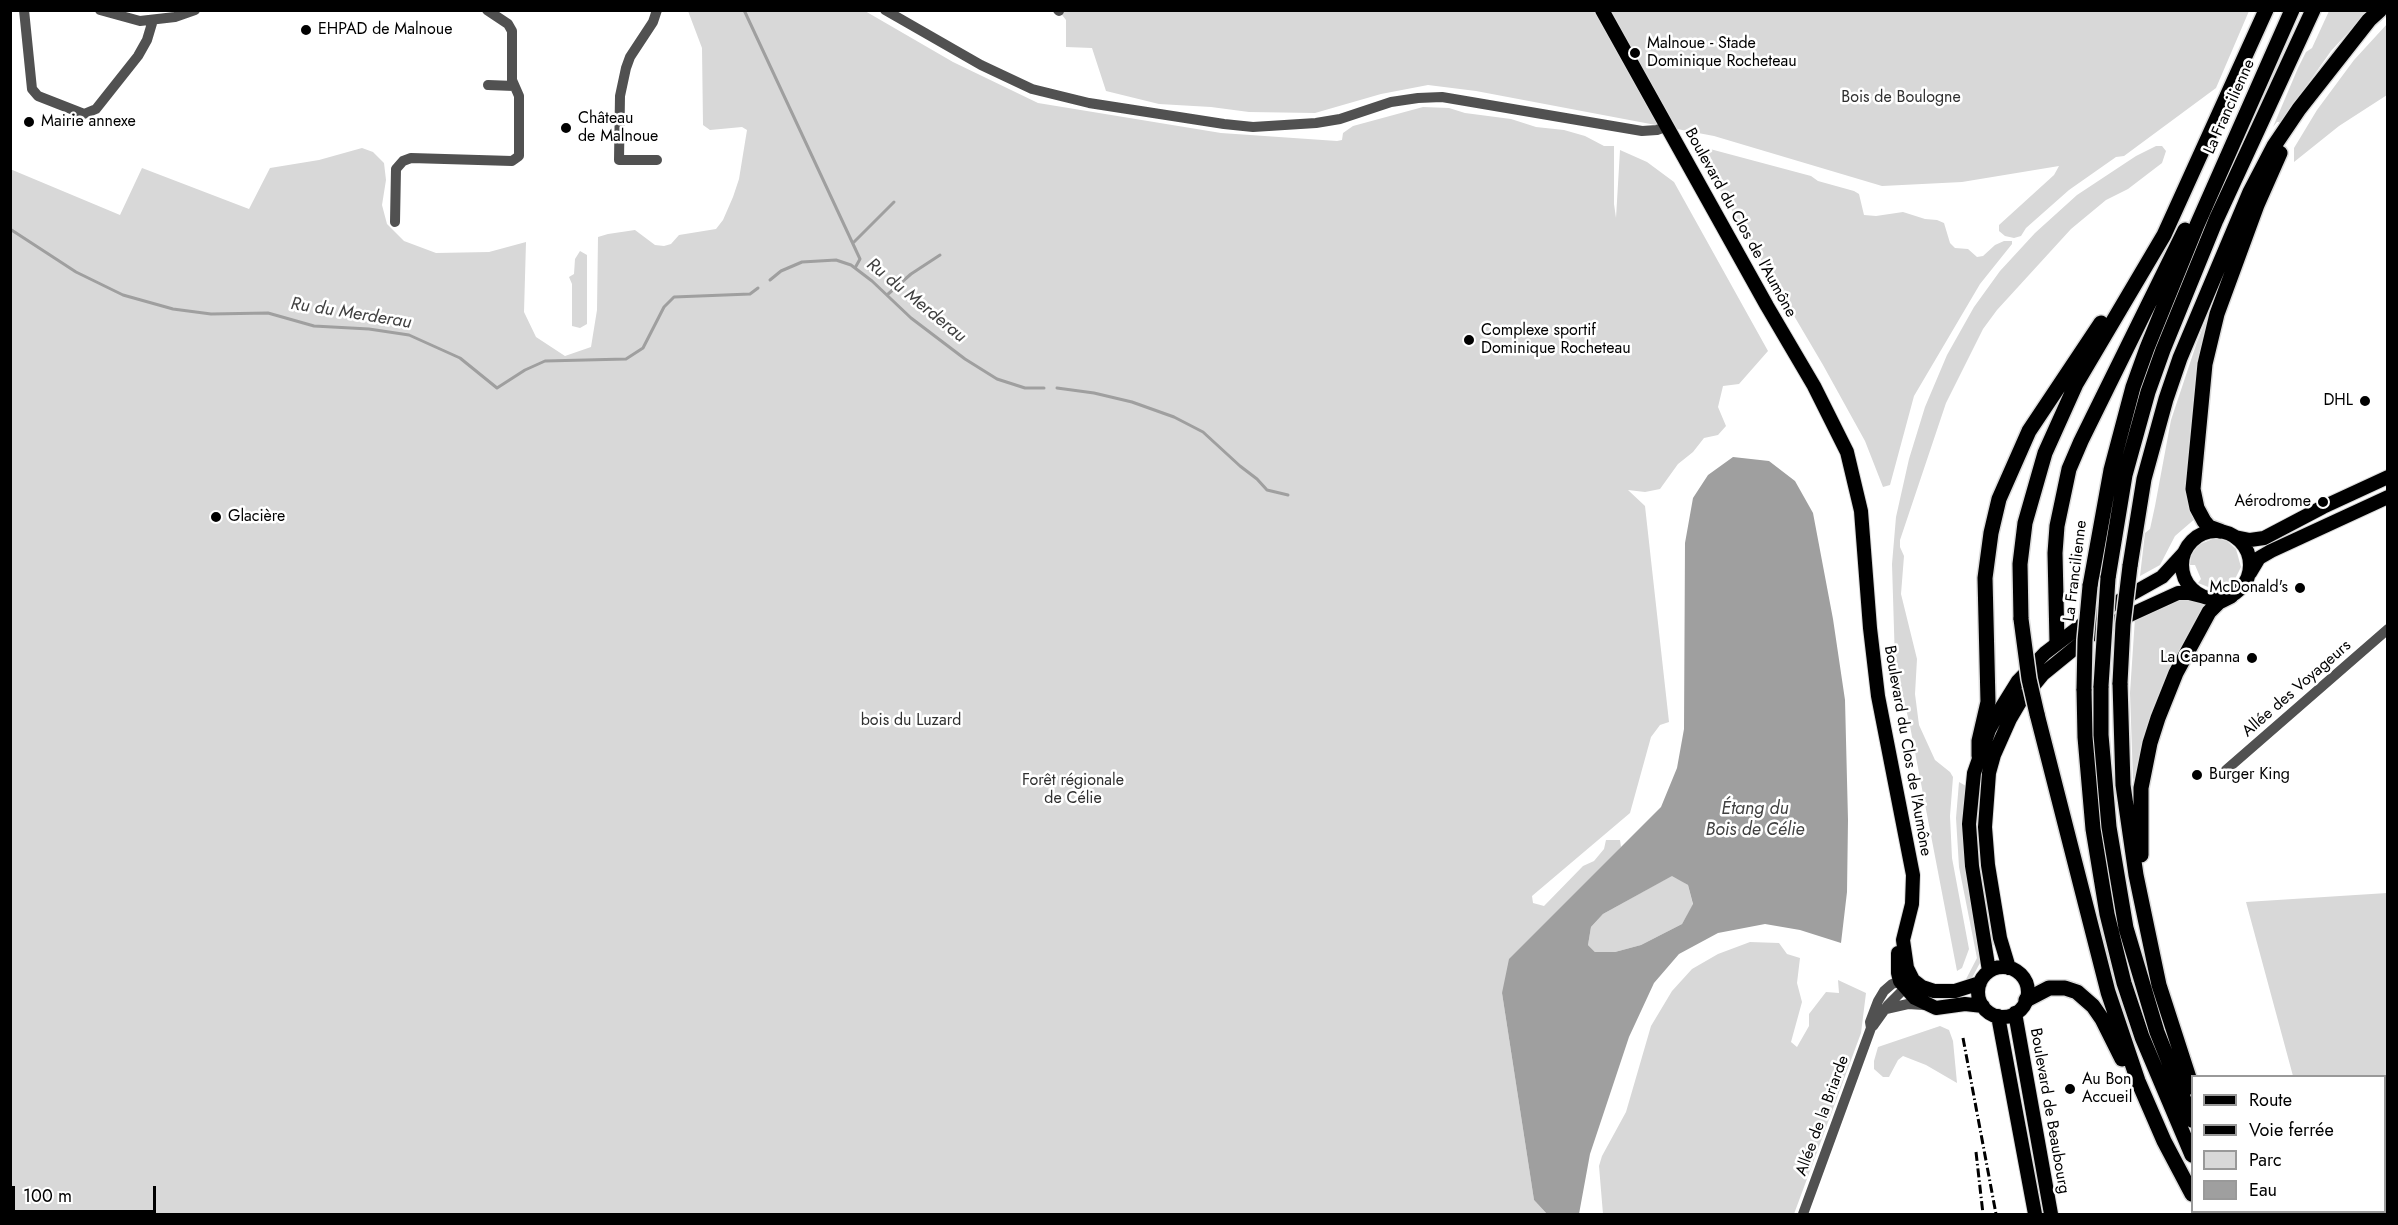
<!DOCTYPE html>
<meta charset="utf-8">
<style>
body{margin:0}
#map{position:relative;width:2398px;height:1225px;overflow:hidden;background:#fff;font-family:Jost,sans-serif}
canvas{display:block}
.frame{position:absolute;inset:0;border:12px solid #000;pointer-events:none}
.legend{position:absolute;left:2191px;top:1075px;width:195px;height:138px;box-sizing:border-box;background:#fff;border:2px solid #999;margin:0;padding:8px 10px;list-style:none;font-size:18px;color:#000}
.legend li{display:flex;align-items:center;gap:12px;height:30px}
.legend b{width:30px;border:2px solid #999}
.scale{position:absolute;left:12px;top:1186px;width:144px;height:27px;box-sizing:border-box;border:3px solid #000;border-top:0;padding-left:8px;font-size:18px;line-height:21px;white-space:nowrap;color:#000;-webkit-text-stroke:4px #fff;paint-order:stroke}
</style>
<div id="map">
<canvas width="2398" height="1225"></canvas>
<div class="frame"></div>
<ul class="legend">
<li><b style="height:8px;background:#000"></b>Route</li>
<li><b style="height:8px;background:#000"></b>Voie ferrée</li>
<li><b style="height:16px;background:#d8d8d8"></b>Parc</li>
<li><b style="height:16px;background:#9f9f9f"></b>Eau</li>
</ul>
<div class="scale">100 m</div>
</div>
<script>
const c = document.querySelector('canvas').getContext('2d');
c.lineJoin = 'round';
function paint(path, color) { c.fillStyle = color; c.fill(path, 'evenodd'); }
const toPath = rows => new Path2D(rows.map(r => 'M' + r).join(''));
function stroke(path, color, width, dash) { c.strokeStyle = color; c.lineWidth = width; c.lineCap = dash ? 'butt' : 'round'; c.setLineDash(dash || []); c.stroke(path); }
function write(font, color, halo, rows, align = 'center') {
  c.font = font + ' Jost,sans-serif'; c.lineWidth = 5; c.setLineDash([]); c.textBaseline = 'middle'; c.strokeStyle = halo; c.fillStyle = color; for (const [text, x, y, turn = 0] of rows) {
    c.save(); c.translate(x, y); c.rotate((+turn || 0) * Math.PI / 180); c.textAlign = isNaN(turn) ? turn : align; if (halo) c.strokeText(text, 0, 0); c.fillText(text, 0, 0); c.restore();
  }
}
paint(toPath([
 [688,11,865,11,953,62,1038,103,1221,133,1337,141,1342,140,1343,133,1353,126,1423,107,1449,108,1465,113,1511,119,1536,127,1564,130,1585,136,1604,146,1614,146,1614,204,1616,218,1620,150,1647,162,1674,182,1768,351,1739,384,1723,386,1718,407,1726,426,1718,435,1704,438,1693,452,1678,464,1660,489,1645,492,1628,490,1645,506,1669,722,1660,725,1651,737,1630,813,1532,896,1533,903,1544,906,1583,866,1594,861,1604,849,1606,840,1620,840,1621,847,1502,993,1534,1200,1547,1214,11,1214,10,169,120,215,142,168,249,209,270,168,319,160,362,148,373,152,384,163,386,180,382,205,387,224,404,241,436,253,489,252,526,242,524,312,536,337,565,356,591,347,597,310,598,237,608,234,635,230,655,245,664,246,671,244,679,235,716,229,723,220,733,197,739,179,747,130,742,127,710,130,703,125,702,48],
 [1059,11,1059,10,2249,11,2216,88,2124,156,2116,157,2069,190,2026,228,2021,236,2014,238,2005,236,1999,231,1999,225,2054,175,2059,166,1962,182,1882,186,1714,136,1476,91,1428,85,1381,94,1315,113,1249,112,1211,107,1159,104,1106,91,1092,48,1066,47,1066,20],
 [2329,11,2368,11,2331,51,2281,122,2277,122,2273,127,2298,68,2306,52,2312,48],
 [2387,24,2387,95,2339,126,2294,162,2294,148,2317,110,2354,60],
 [2156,146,2162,146,2166,151,2162,163,2128,189,2106,200,2071,229,1997,310,1983,329,1946,403,1900,540,1900,547,1904,556,1901,594,1917,659,1915,694,1919,725,1935,760,1950,772,1953,777,1950,816,1952,858,1969,949,1962,968,1957,971,1910,726,1895,662,1892,564,1896,517,1909,459,1925,407,1947,355,1974,307,2000,271,2035,233,2077,195,2136,156],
 [1710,149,1811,176,1818,181,1854,191,1859,194,1864,215,1876,216,1903,212,1925,219,1937,220,1944,223,1950,243,1955,248,1968,249,1977,257,1983,256,1995,245,2004,241,2012,241,2012,244,1980,284,1914,396,1890,485,1883,487,1865,441,1823,365,1701,158],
 [580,251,587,255,587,324,580,328,572,326,572,284,569,277,574,274,575,259],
 [2215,298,2197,517,2175,536,2160,565,2140,576,2145,533,2150,529,2155,506,2171,420,2197,342],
 [2215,538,2227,541,2236,549,2241,567,2233,583,2216,590,2198,583,2201,579,2195,565,2190,565,2191,555,2198,545],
 [2182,599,2199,601,2206,605,2133,780,2130,693,2135,618],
 [2013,693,1986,768,1996,945,1990,946,1978,874,1974,808,1986,747],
 [1959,782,1966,786,1982,959,1972,978,1964,983,1977,958,1959,867,1956,818],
 [1673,875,1688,885,1693,905,1682,924,1641,945,1615,952,1595,952,1588,945,1591,927,1603,914],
 [2387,893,2387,1214,2292,1214,2291,1212,2384,1212,2384,1076,2293,1076,2246,902],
 [1750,942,1779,943,1787,954,1800,958,1797,983,1802,1002,1791,1042,1797,1047,1809,1026,1809,1014,1826,992,1839,993,1838,980,1866,993,1861,1033,1794,1214,1603,1214,1599,1166,1602,1156,1626,1112,1651,1026,1672,991,1692,969,1718,954],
 [1940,1026,1949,1030,1953,1041,1957,1083,1926,1065,1903,1056,1898,1060,1889,1077,1883,1077,1874,1069,1874,1061,1878,1047]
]), '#d8d8d8');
paint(toPath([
 [1733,457,1769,461,1795,481,1813,513,1833,619,1845,700,1848,820,1847,892,1841,943,1800,930,1765,924,1718,933,1679,954,1654,983,1629,1037,1590,1154,1579,1214,1547,1214,1534,1200,1502,993,1509,959,1661,807,1677,768,1684,729,1685,543,1693,498,1708,475],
 [1672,876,1688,885,1693,904,1682,924,1641,945,1615,952,1595,952,1588,945,1591,927,1603,914]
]), '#9f9f9f');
stroke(toPath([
 [744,10,860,259,855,268],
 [10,229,76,272,123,295,173,309,211,314,268,313,314,326,369,329,409,335,460,358,497,388,525,370,545,361,626,359,643,348,664,307,674,297,750,294,758,288],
 [853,243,894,202],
 [770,280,781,271,802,262,836,260,851,265,872,281,911,318,965,359,997,379,1025,388,1044,388],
 [887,295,911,274,940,255],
 [1057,388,1094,393,1132,402,1174,417,1203,432,1240,466,1257,479,1267,490,1288,495]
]), '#9f9f9f', 3);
const major = toPath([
 [1602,10,1767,306,1814,386,1847,452,1861,511,1870,628,1878,696,1913,875,1912,904,1903,940,1907,968,1913,980,1922,987,1934,991,1955,991,1980,983],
 '2182 565a34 34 0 1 1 68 0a34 34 0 1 1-68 0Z',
 [2235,537,2250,540,2264,538,2323,507,2388,477],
 [2250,573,2259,558,2271,551,2388,497],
 [1898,953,1898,973,1900,981,1915,998,1936,1008,1965,1004,1983,1006],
 '1978 992a25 25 0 1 1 50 0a25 25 0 1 1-50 0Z',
 [2009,968,2000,938,1988,865,1985,827,1989,773,1994,755,2010,719,2020,702,2043,674,2097,630,2178,593,2189,593,2205,597],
 [1989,971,1972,866,1969,824,1974,773,1989,730,2000,710,2018,681,2045,653,2096,614,2162,577,2184,553],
 [2015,1013,2051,1214],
 [1998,1016,2035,1214]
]);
const highway = toPath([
 [2220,531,2209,527,2204,521,2197,508,2193,489,2205,364,2217,314,2257,205,2280,153],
 [2130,566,2144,479,2166,399,2180,358,2250,192,2274,146,2299,109,2369,20,2380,10],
 [2108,578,2125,475,2148,392,2163,350,2216,220,2313,10],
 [2090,586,2111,470,2133,387,2147,348,2197,225,2292,10],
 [2021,619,2020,564,2025,523,2045,453,2076,384,2164,235,2266,10],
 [2057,642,2055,553,2057,526,2069,469,2081,441,2185,230],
 [2120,683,2123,785,2136,875,2159,985,2192,1087],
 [2101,686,2101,735,2109,827,2126,928,2157,1032,2192,1120],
 [2084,689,2085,737,2093,829,2107,914,2124,983,2142,1037,2192,1155],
 [2037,714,2108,992,2138,1081,2164,1141,2192,1194],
 [1979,756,1979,741,1988,702,1985,578,1991,533,1999,499,2029,431,2101,323],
 [2141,855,2141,788,2150,743,2158,718,2176,673,2209,612,2219,602,2231,596],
 [2026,1000,2049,988,2065,988,2077,992,2093,1006,2102,1019,2122,1059],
 [2202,1212,2204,1214],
 [2223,1212,2225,1214],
 [2246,1212,2248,1214]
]);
stroke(major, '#dbdbdb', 16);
stroke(highway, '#dbdbdb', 18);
stroke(toPath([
 [24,10,32,89,38,96,84,114,96,109,138,56,147,40,153,20],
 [100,10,140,21,175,17,195,10],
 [657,10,653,22,630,57,626,68,620,96,619,160,657,160],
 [885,10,981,65,1032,89,1089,103,1224,124,1253,127,1316,123,1340,119,1391,102,1418,98,1442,97,1642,131,1657,130,1668,126],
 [1058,10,1059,11],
 [488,85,514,86],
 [395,222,396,169,403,161,411,158,512,161,519,156,519,96,512,80,512,31,508,24,487,10],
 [2226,770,2388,629],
 [1886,1009,1908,1004,1924,1005],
 [1873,1026,1888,1005,1910,983],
 [1803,1214,1871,1028,1870,1022,1878,1001,1884,991,1892,984,1906,980]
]), '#515151', 10);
stroke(major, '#000', 14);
stroke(highway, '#000', 15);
stroke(toPath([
 [1963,1038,1996,1214],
 [1976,1152,1983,1214]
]), '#000', 3, [9, 3, 1.5, 3]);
const highwayBridge = toPath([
 [2021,619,2029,679,2037,714],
 [2120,683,2123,624,2130,566],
 [2101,686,2108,578],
 [2084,689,2085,640,2090,586]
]);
stroke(highwayBridge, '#dbdbdb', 18, []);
stroke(highwayBridge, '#000', 15);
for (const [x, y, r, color] of [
 [306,30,6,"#000"],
 [1635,53,6,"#000"],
 [29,122,6,"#000"],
 [566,128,6,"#000"],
 [1469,340,6,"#000"],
 [2365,401,6,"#000"],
 [2323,502,6,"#000"],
 [216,517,6,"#000"],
 [2300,588,6,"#000"],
 [2252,658,6,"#000"],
 [2197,775,6,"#000"],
 [2070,1089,6,"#000"]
]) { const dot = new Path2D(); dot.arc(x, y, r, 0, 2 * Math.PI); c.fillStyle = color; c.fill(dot); stroke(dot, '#fff', 2); }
write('16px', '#000', '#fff', [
 ["EHPAD de Malnoue",318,30],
 ["Malnoue - Stade",1647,44],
 ["Dominique Rocheteau",1647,62],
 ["Château",578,119],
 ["de Malnoue",578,137],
 ["Mairie annexe",41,122],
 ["Complexe sportif",1481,331],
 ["Dominique Rocheteau",1481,349],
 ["DHL",2353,401,"right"],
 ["Aérodrome",2311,502,"right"],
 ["Glacière",228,517],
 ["McDonald's",2288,588,"right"],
 ["La Capanna",2240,658,"right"],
 ["Burger King",2209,775],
 ["Au Bon",2082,1080],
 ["Accueil",2082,1098]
], 'left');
write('16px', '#2f2f2f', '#fff', [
 ["Bois de Boulogne",1901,98],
 ["bois du Luzard",911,721],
 ["Forêt régionale",1073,781],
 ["de Célie",1073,799]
]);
write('16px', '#000', '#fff', [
 ["La Francilienne",2230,107,-66],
 ["Boulevard du Clos de l'Aumône",1740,223,61],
 ["La Francilienne",2076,571,-83],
 ["Allée des Voyageurs",2297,689,-41],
 ["Boulevard du Clos de l'Aumône",1907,751,80],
 ["Boulevard de Beaubourg",2049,1111,80],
 ["Allée de la Briarde",1823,1116,-70]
]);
write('italic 18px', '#404040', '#fff', [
 ["Ru du Merderau",916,301,39],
 ["Ru du Merderau",351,314,9],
 ["Étang du",1755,810],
 ["Bois de Célie",1755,831]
]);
</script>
